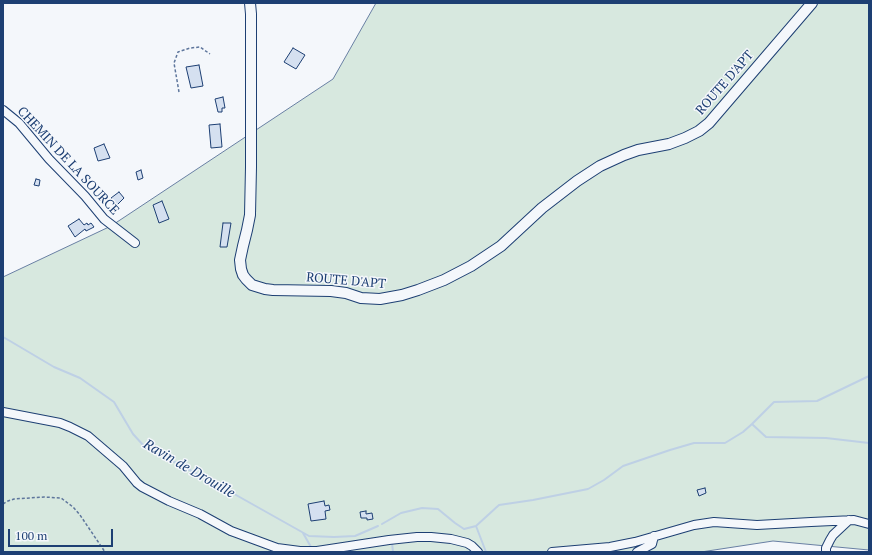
<!DOCTYPE html>
<style>
body{margin:0}
#map{position:relative;width:872px;height:555px;overflow:hidden;background:#f4f7fb;font-family:"PT Serif",serif}
canvas{display:block}
.frame{position:absolute;inset:0;border:4px solid #1d3f73;pointer-events:none}
.scale{position:absolute;left:8px;top:529px;width:105px;height:18px;box-sizing:border-box;border:2px solid #1d3f73;border-top:0;padding-left:5px;font-size:12px;line-height:14px;white-space:nowrap;color:#1d3f73;-webkit-text-stroke:3px #f4f7fb;paint-order:stroke}
</style>
<div id="map">
<canvas width="872" height="555"></canvas>
<div class="frame"></div>
<div class="scale">100 m</div>
</div>
<script>
const c = document.querySelector('canvas').getContext('2d');
c.lineJoin = 'round';
function paint(path, color) { c.fillStyle = color; c.fill(path, 'evenodd'); }
const toPath = rows => new Path2D(rows.map(r => 'M' + r).join(''));
function stroke(path, color, width, dash) { c.strokeStyle = color; c.lineWidth = width; c.lineCap = dash ? 'butt' : 'round'; c.setLineDash(dash || []); c.stroke(path); }
function write(font, color, halo, rows, align = 'center') {
  c.font = font + ' "PT Serif",serif'; c.lineWidth = 3; c.setLineDash([]); c.textBaseline = 'middle'; c.strokeStyle = halo; c.fillStyle = color; for (const [text, x, y, turn = 0] of rows) {
    c.save(); c.translate(x, y); c.rotate((+turn || 0) * Math.PI / 180); c.textAlign = isNaN(turn) ? turn : align; if (halo) c.strokeText(text, 0, 0); c.fillText(text, 0, 0); c.restore();
  }
}
const green = toPath([
 [376,3,869,3,869,550,773,541,701,552,3,552,3,277,111,226,333,79,376,3]
]);
paint(green, '#d7e8df');
stroke(green, '#687fa3', 1);
stroke(toPath([
 [3,337,10,341,54,367,80,378,114,402,133,434,144,446,220,486,309,536,334,537,355,536,378,526],
 [752,424,766,437,826,438,869,443],
 [382,524,401,513,422,508,438,509,455,523,464,529,476,526,499,505,533,500,588,489,604,480,623,466,670,450,694,443,725,443,743,432,752,424,774,402,817,401,869,376],
 [476,526,486,552],
 [303,533,311,547],
 [392,543,393,552]
]), '#bed0e5', 2);
const building = toPath([
 [293,48,305,55,296,69,284,62,293,48],
 [199,65,203,86,191,88,186,67,199,65],
 [223,97,225,108,222,108,222,112,218,112,215,99,223,97],
 [220,124,222,147,211,148,209,125,220,124],
 [104,144,110,158,98,161,94,148,104,144],
 [141,170,143,178,138,180,136,172,141,170],
 [36,179,40,180,39,186,34,185,36,179],
 [119,192,124,198,117,205,111,198,119,192],
 [162,201,169,219,159,223,153,205,162,201],
 [79,219,84,225,87,223,88,225,91,223,94,227,86,231,85,229,75,237,68,226,79,219],
 [223,223,231,223,227,247,220,247,223,223],
 [705,488,706,493,699,496,697,490,705,488],
 [324,501,325,506,329,505,330,510,325,511,326,519,311,521,308,504,324,501],
 [366,511,366,514,372,513,373,519,367,520,367,518,361,518,360,512,366,511]
]);
paint(building, '#d5e0f0');
stroke(building, '#1d3f73', 1);
const minor = toPath([
 [3,110,19,123,49,159,85,196,104,219,135,243],
 [3,412,60,423,70,427,88,436,123,466,137,483,142,487,169,501,200,514,231,531,277,548,300,551,317,551,317,552],
 [317,551,389,540,417,537,431,537,451,539,467,543,472,546,478,552],
 [552,552,610,547,635,542,694,525,714,522,757,525,811,522,854,520,869,524],
 [637,552,652,544,654,536],
 [826,552,826,548,830,540,833,535,849,520]
]);
const major = toPath([
 [250,3,251,14,251,167,250,215,247,230,243,246,240,260,241,269,243,275,246,279,252,285,265,289,273,290,331,291,346,293,361,298,380,299,402,295,418,290,444,280,471,266,501,246,542,208,577,181,600,166,624,155,638,150,669,144,685,138,699,131,709,123,812,3]
]);
stroke(minor, '#1d3f73', 10);
stroke(major, '#1d3f73', 12);
stroke(toPath([
 [179,92,174,63,178,52,190,48,200,47,210,54],
 [3,504,8,501,14,499,44,497,61,498,73,507,80,515,105,552]
]), '#5e769c', 1.5, [3, 2]);
stroke(minor, '#f4f7fb', 8);
stroke(major, '#f4f7fb', 10);
write('13px', '#1d3f73', '#f4f7fb', [
 ["ROUTE D'APT",725,83,-49],
 ["CHEMIN DE LA SOURCE",68,161,47],
 ["ROUTE D'APT",346,281,5]
]);
write('italic 14px', '#1d3f73', '#f4f7fb', [
 ["Ravin de Drouille",189,469,30]
]);
</script>
